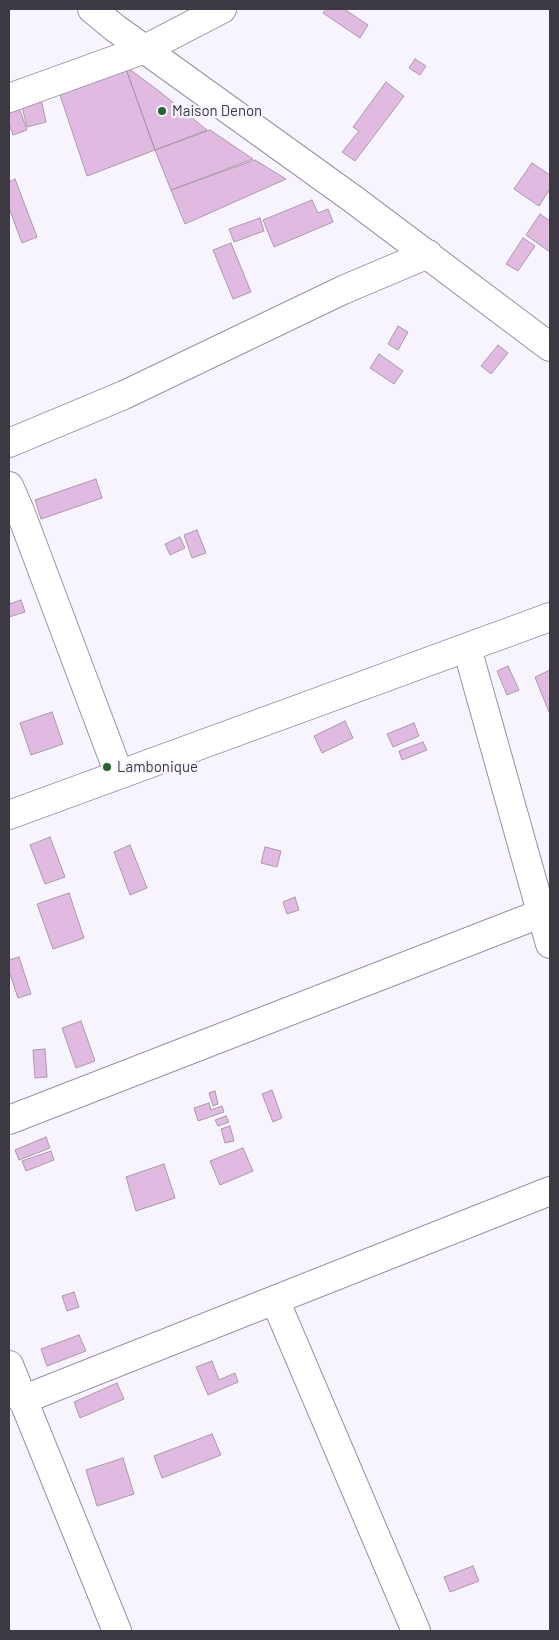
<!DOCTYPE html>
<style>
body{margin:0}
#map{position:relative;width:559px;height:1640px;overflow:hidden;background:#f8f4fd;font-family:Barlow,sans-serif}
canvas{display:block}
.frame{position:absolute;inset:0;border:10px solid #3d3942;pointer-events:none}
</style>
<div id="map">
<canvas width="559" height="1640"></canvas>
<div class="frame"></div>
</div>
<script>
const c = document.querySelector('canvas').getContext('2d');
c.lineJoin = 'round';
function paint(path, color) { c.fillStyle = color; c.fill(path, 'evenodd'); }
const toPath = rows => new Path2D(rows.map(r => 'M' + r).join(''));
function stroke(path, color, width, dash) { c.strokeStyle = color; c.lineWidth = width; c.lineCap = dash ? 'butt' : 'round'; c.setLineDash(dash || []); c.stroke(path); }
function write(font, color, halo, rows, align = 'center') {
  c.font = font + ' Barlow,sans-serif'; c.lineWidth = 4.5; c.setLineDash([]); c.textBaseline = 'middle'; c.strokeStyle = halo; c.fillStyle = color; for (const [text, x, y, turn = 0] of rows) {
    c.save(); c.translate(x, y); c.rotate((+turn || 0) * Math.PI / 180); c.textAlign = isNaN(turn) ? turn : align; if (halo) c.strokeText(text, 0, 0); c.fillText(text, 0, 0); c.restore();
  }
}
const building = toPath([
 [326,9,344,9,368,25,360,38,323,13,326,9],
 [415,59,426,66,420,75,409,68,415,59],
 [125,66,159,91,207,130,155,150,125,66],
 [125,66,155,150,87,176,57,86,125,66],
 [386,82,404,96,355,161,342,152,359,131,353,127,386,82],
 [40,94,46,122,27,127,20,99,40,94],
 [17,102,27,130,13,135,9,124,9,105,17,102],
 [210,130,253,159,171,190,155,150,210,130],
 [255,160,286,179,185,224,171,190,255,160],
 [532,163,550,175,550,189,539,206,514,189,532,163],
 [15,179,37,237,22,243,9,208,9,182,15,179],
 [312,200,318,213,328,209,333,222,274,247,263,220,312,200],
 [540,214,550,221,550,252,526,235,540,214],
 [260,218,264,231,234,242,229,229,260,218],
 [523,238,535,246,518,271,506,264,523,238],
 [231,243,251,292,233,299,213,250,231,243],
 [398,326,408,332,398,350,388,344,398,326],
 [498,345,508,353,491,374,481,366,498,345],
 [379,354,403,371,394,384,370,368,379,354],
 [96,479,102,498,41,519,35,500,96,479],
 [197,530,206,553,192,558,184,535,197,530],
 [180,537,185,548,170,555,165,544,180,537],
 [21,600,25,612,9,617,9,604,21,600],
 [508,666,519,690,507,695,497,671,508,666],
 [550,670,550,711,549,712,535,677,550,670],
 [52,712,63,744,31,755,20,723,52,712],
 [345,721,353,738,322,753,314,736,345,721],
 [414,723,419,736,393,747,387,734,414,723],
 [423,742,427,750,402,760,399,751,423,742],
 [50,837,65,877,45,884,30,845,50,837],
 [130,845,147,888,130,895,114,852,130,845],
 [265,847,281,851,277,867,261,863,265,847],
 [69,893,84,938,53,949,37,904,69,893],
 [295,897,299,910,287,914,283,902,295,897],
 [19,957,31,994,18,998,9,971,9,960,19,957],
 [81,1021,95,1061,76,1068,62,1028,81,1021],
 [45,1049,47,1077,35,1078,33,1050,45,1049],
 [272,1090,282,1118,273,1122,262,1094,272,1090],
 [215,1091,218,1104,213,1106,209,1093,215,1091],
 [209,1103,211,1110,222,1106,224,1112,198,1121,194,1108,209,1103],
 [226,1116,229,1122,218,1126,215,1120,226,1116],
 [230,1126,234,1141,225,1143,221,1129,230,1126],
 [46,1137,50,1148,19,1160,15,1150,46,1137],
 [243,1148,253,1171,220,1185,210,1161,243,1148],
 [51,1151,54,1160,26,1171,22,1161,51,1151],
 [164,1164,175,1198,136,1211,126,1177,164,1164],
 [74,1292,79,1307,67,1311,62,1296,74,1292],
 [79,1335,86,1351,47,1366,41,1349,79,1335],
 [212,1361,219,1380,235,1373,238,1382,208,1395,196,1367,212,1361],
 [117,1383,124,1399,80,1418,74,1402,117,1383],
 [212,1434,221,1455,162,1478,154,1456,212,1434],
 [123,1458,134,1494,97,1506,86,1470,123,1458],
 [473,1566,479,1581,450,1592,444,1577,473,1566]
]);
paint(building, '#e1bae2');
stroke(building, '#a9a', 1);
const minor = toPath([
 [92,9,115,28,353,199,550,347],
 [9,98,145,49,222,9],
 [9,443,124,395,343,290,428,254],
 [9,486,20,511,119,774],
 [467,648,550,944],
 [9,815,550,617],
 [9,1120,550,910],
 [275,1300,416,1631],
 [9,1365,117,1631],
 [22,1400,550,1191]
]);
stroke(minor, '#9a90a4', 30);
stroke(minor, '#fff', 28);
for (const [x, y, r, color] of [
 [162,111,5,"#25662f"],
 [107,767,5,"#25662f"]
]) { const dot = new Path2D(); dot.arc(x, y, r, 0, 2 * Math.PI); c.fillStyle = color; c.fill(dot); stroke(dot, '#f8f4fd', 2); }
write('15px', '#3d3942', '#f8f4fd', [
 ["Maison Denon",172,111],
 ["Lambonique",117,767]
], 'left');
</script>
